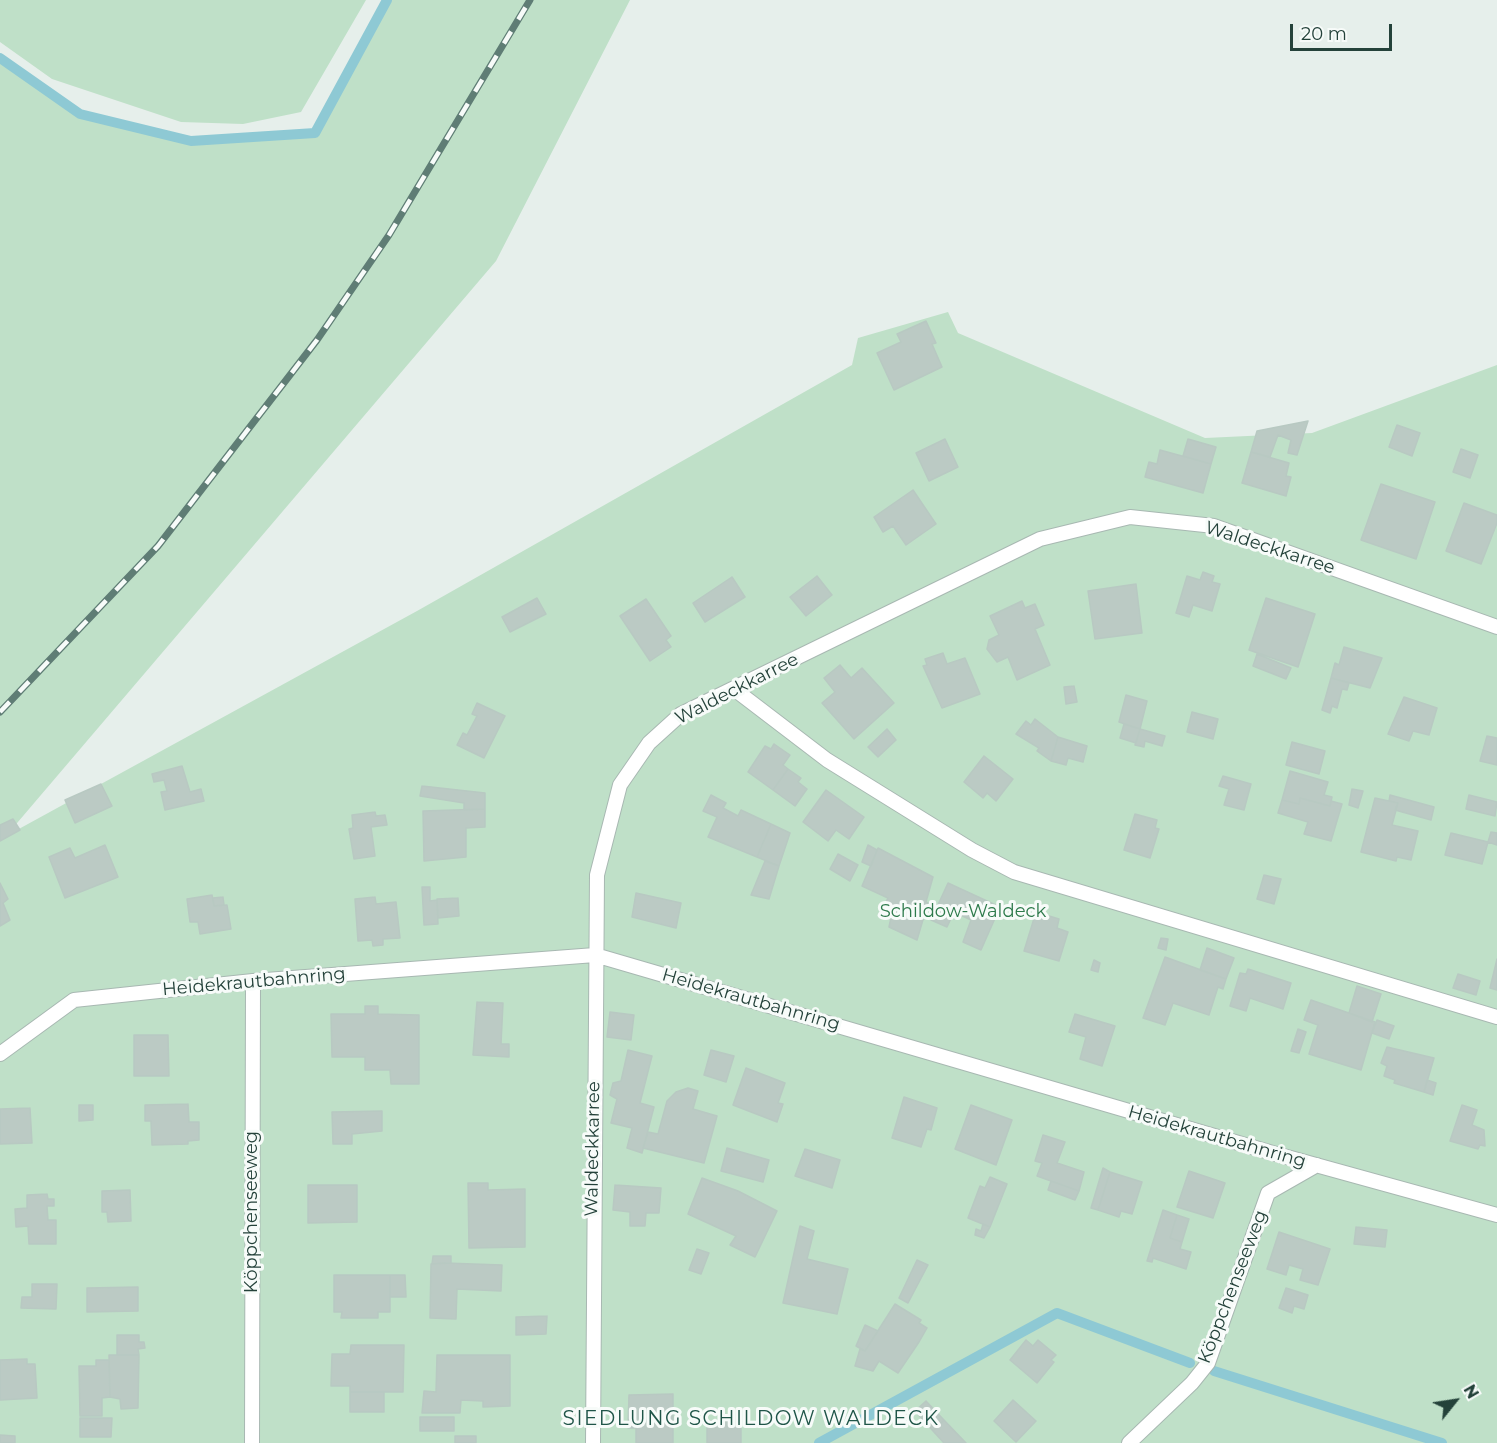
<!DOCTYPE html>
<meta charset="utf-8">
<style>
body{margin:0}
#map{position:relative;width:1497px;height:1443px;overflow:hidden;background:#e6efeb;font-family:Montserrat,sans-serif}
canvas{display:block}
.north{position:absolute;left:1425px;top:1371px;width:60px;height:60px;-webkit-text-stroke:4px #f7fbf9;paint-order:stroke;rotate:60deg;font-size:16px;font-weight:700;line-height:24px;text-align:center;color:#24423a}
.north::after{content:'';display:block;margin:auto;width:21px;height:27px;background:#24423a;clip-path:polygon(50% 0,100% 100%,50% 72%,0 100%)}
.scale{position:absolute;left:1290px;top:24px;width:102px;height:27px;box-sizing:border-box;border:3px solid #24423a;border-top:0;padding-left:8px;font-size:18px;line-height:21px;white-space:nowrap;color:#24423a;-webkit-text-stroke:4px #f7fbf9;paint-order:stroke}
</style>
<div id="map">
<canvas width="1497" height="1443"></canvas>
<div class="north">N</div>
<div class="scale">20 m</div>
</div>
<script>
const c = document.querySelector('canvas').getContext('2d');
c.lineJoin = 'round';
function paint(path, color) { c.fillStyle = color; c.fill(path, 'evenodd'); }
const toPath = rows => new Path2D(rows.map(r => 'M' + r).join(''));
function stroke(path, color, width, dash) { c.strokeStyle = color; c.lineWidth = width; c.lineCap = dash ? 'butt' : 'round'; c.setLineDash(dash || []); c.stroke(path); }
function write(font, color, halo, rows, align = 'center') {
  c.font = font + ' Montserrat,sans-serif'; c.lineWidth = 6; c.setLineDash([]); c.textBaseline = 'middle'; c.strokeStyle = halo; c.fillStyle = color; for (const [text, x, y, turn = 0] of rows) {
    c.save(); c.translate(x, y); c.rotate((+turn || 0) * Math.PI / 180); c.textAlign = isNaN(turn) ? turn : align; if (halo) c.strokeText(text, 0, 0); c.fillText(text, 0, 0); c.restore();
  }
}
paint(toPath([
 [0,0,366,0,301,112,243,124,181,122,52,79,0,42],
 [391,0,630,0,496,261,6,836,417,611,852,365,858,338,948,312,958,333,1205,438,1312,433,1497,365,1497,1443,0,1443,0,58,80,114,191,141,315,133]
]), '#bfe0c8');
stroke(toPath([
 [0,58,80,114,191,141,315,133,387,0],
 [1214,1371,1442,1443],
 [819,1443,1057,1313,1190,1363]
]), '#8ec9d4', 10);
const building = toPath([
 [926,321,936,343,932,344,942,367,894,390,877,353,901,342,897,334,926,321],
 [1308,421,1297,455,1288,453,1291,440,1278,435,1270,457,1251,452,1257,431,1308,421],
 [1397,425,1420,433,1412,456,1389,447,1397,425],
 [945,439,958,467,929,481,916,453,945,439],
 [1188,439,1216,447,1211,464,1183,456,1188,439],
 [1461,449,1478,455,1470,478,1453,472,1461,449],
 [1160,450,1211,464,1203,493,1145,477,1149,462,1157,464,1160,450],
 [1251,452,1289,463,1286,476,1291,477,1286,496,1242,483,1251,452],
 [1381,484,1435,502,1416,559,1361,540,1381,484],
 [913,490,936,524,906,545,893,526,883,532,874,517,913,490],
 [1464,503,1497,515,1497,523,1481,564,1446,551,1464,503],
 [1203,572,1214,576,1212,582,1220,584,1212,611,1193,605,1189,617,1176,613,1187,576,1200,580,1203,572],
 [817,576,832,595,806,616,790,597,817,576],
 [732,577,745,597,705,622,693,603,732,577],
 [1136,584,1142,633,1095,639,1088,591,1136,584],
 [537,598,546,614,510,632,502,617,537,598],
 [1266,598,1315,614,1298,667,1249,650,1266,598],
 [646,599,671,636,666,640,671,647,650,661,620,616,646,599],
 [1022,601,1025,608,1035,604,1044,625,1035,629,1050,665,1017,680,1008,657,997,662,987,649,989,640,999,635,990,616,1022,601],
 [1344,647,1382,658,1370,688,1331,678,1335,663,1339,665,1344,647],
 [943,653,947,664,965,658,980,694,942,708,923,666,927,665,925,659,943,653],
 [1257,654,1291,668,1286,679,1253,666,1257,654],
 [840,665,851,678,862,668,894,703,854,739,822,703,835,692,824,678,840,665],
 [1331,678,1349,683,1347,690,1342,689,1337,708,1332,706,1330,713,1322,710,1331,678],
 [1074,686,1077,702,1066,704,1064,687,1074,686],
 [1126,695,1147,701,1140,729,1119,722,1126,695],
 [1404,697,1437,708,1429,735,1413,731,1409,741,1388,734,1404,697],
 [477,703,505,716,484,758,457,745,463,733,467,735,477,716,472,714,477,703],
 [1192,712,1218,719,1213,739,1187,732,1192,712],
 [1035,719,1058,737,1051,761,1037,751,1039,748,1016,734,1026,721,1031,725,1035,719],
 [1124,724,1140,729,1136,743,1120,738,1124,724],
 [887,729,896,740,878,757,868,747,887,729],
 [1140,729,1165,736,1162,746,1145,741,1144,747,1135,745,1140,729],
 [1487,736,1497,738,1497,765,1480,761,1487,736],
 [1058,737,1087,746,1083,762,1068,758,1066,765,1051,761,1058,737],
 [1292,742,1325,751,1319,774,1286,765,1292,742],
 [774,744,790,755,783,765,788,769,773,790,748,772,765,746,771,749,774,744],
 [984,756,1013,779,996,801,987,793,983,798,964,782,984,756],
 [182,766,190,792,201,789,204,801,165,810,161,792,167,791,164,780,154,782,152,774,182,766],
 [788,769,801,778,798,782,807,789,795,806,773,790,788,769],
 [1290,771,1328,782,1324,795,1332,797,1330,806,1300,798,1299,804,1282,800,1290,771],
 [1223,776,1251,784,1244,810,1224,805,1229,789,1219,786,1223,776],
 [101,784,112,806,75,823,65,800,101,784],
 [422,786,485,793,485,809,464,810,464,803,420,796,422,786],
 [1352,789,1363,791,1358,808,1349,805,1352,789],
 [826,790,864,817,849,839,836,830,828,841,803,822,826,790],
 [711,795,726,803,723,808,738,816,741,810,771,824,757,857,708,837,717,817,703,811,711,795],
 [1390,795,1434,807,1431,820,1395,810,1398,803,1389,801,1390,795],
 [1469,795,1497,802,1495,816,1466,809,1469,795],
 [1300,798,1330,806,1331,801,1342,804,1331,841,1304,834,1308,822,1278,813,1282,800,1299,804,1300,798],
 [1375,798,1398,803,1392,825,1418,831,1411,860,1397,857,1396,861,1361,852,1375,798],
 [485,809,485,827,466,828,466,857,424,861,423,811,485,809],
 [375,812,376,816,385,815,387,825,371,827,375,856,354,859,349,829,353,828,352,815,375,812],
 [1135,814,1157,820,1155,828,1159,829,1150,858,1124,850,1135,814],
 [13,819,20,830,0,841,0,825,13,819],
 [771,824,790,833,779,866,757,857,771,824],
 [1491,832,1497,833,1497,845,1488,842,1491,832],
 [1451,833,1488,842,1482,864,1445,855,1451,833],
 [105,845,118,877,65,898,49,857,70,848,75,858,105,845],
 [868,845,877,850,871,866,862,862,868,845],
 [878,848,933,877,926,902,928,903,917,940,889,927,892,913,882,909,888,898,862,886,878,848],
 [838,854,858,865,850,881,830,869,838,854],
 [765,861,779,866,769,899,751,895,765,861],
 [1264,875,1281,879,1274,904,1257,899,1264,875],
 [0,883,8,899,3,903,10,920,0,926,0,883],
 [948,883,1000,907,981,950,963,942,971,920,954,912,947,927,931,920,948,883],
 [422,887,430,887,430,901,437,900,438,924,424,925,422,887],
 [636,893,681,903,676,928,632,917,636,893],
 [212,895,214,906,227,905,231,929,200,934,198,922,190,922,187,899,212,895],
 [223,897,224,905,214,906,213,898,223,897],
 [375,897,376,904,396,902,400,938,383,939,383,945,373,946,372,940,358,941,355,899,375,897],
 [458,898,459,916,438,918,437,899,458,898],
 [1036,912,1059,919,1057,928,1068,932,1059,961,1024,951,1036,912],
 [1161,938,1168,939,1166,950,1158,948,1161,938],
 [1207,948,1234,958,1226,979,1200,970,1207,948],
 [1165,957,1226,979,1223,989,1218,987,1209,1015,1173,1003,1165,1025,1143,1018,1165,957],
 [1497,959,1497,990,1490,988,1497,959],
 [1094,960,1100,963,1098,972,1091,970,1094,960],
 [1248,969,1291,983,1283,1009,1250,998,1246,1011,1230,1006,1240,973,1246,974,1248,969],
 [1458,974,1480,981,1476,995,1453,988,1458,974],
 [1357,986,1381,994,1372,1022,1349,1013,1357,986],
 [1311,1000,1375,1022,1361,1070,1309,1054,1318,1025,1304,1020,1311,1000],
 [477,1002,503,1003,501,1044,509,1044,509,1057,473,1055,477,1002],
 [365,1006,378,1006,378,1014,419,1015,419,1084,391,1084,390,1070,365,1070,365,1057,332,1057,331,1014,365,1014,365,1006],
 [610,1012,634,1015,631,1040,607,1037,610,1012],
 [1075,1014,1115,1026,1102,1066,1080,1059,1086,1037,1069,1032,1075,1014],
 [1377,1020,1394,1026,1389,1039,1372,1033,1377,1020],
 [1298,1029,1306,1032,1299,1053,1291,1051,1298,1029],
 [134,1035,168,1035,169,1076,134,1076,134,1035],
 [1387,1047,1434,1058,1424,1092,1394,1083,1395,1080,1384,1076,1387,1066,1381,1063,1387,1047],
 [628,1050,652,1056,640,1103,654,1107,642,1153,627,1148,632,1128,611,1123,617,1099,610,1095,613,1083,621,1081,628,1050],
 [711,1050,734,1056,726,1082,704,1075,711,1050],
 [746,1068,785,1083,778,1103,783,1104,777,1122,733,1105,746,1068],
 [1427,1080,1436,1083,1433,1095,1424,1092,1427,1080],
 [688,1088,698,1091,693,1109,717,1116,704,1163,643,1148,648,1132,658,1134,667,1101,676,1092,688,1088],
 [904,1097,937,1108,931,1130,927,1129,921,1147,892,1138,904,1097],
 [188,1104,189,1122,199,1122,199,1140,188,1141,188,1144,152,1145,151,1121,145,1121,145,1105,188,1104],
 [79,1105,93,1105,93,1120,79,1121,79,1105],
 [971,1105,1012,1120,996,1165,955,1149,971,1105],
 [1462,1105,1477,1110,1472,1125,1484,1130,1485,1146,1480,1145,1478,1149,1450,1141,1462,1105],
 [30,1108,32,1143,0,1144,0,1109,30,1108],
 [382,1111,382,1131,352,1134,352,1144,333,1144,332,1112,382,1111],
 [1043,1135,1065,1142,1057,1163,1084,1172,1079,1191,1037,1176,1042,1163,1035,1161,1043,1135],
 [727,1148,769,1160,763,1182,721,1171,727,1148],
 [805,1149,840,1160,832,1188,795,1176,805,1149],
 [1103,1168,1110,1172,1098,1210,1091,1208,1103,1168],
 [1189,1171,1225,1183,1213,1218,1177,1207,1189,1171],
 [1110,1172,1142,1182,1132,1214,1121,1211,1119,1217,1098,1210,1110,1172],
 [990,1177,1007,1184,990,1227,968,1218,980,1186,985,1188,990,1177],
 [702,1178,738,1191,777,1211,755,1257,730,1245,736,1236,688,1214,702,1178],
 [1051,1181,1079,1191,1075,1200,1048,1190,1051,1181],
 [468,1183,488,1183,488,1190,525,1189,525,1247,469,1248,468,1183],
 [308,1185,357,1185,357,1222,308,1223,308,1185],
 [615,1185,661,1188,659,1213,646,1213,645,1226,630,1226,630,1212,613,1210,615,1185],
 [130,1190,131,1221,108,1222,107,1212,102,1212,102,1191,130,1190],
 [47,1194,48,1199,54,1199,54,1206,47,1206,48,1220,56,1220,56,1244,29,1244,28,1226,16,1227,15,1209,27,1208,27,1195,47,1194],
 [1163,1210,1177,1215,1170,1238,1182,1242,1180,1249,1191,1252,1186,1269,1153,1258,1152,1262,1147,1261,1163,1210],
 [1177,1215,1189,1219,1182,1242,1170,1238,1177,1215],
 [983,1224,990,1227,984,1238,975,1235,976,1229,981,1231,983,1224],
 [800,1226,814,1231,807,1259,848,1269,837,1314,783,1303,800,1226],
 [1356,1227,1387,1230,1385,1247,1354,1244,1356,1227],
 [1279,1232,1330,1249,1318,1285,1300,1280,1303,1269,1289,1265,1286,1275,1267,1269,1279,1232],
 [697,1249,709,1253,701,1274,689,1270,697,1249],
 [433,1256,451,1256,451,1263,432,1264,433,1256],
 [917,1260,928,1265,908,1303,899,1298,917,1260],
 [445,1263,502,1265,501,1291,457,1289,456,1319,430,1318,431,1264,445,1263],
 [334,1275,390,1275,390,1312,378,1312,378,1318,341,1318,342,1312,334,1312,334,1275],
 [390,1275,405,1275,406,1297,390,1297,390,1275],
 [32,1284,57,1284,56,1309,21,1308,22,1297,32,1297,32,1284],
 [138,1287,138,1311,87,1312,87,1288,138,1287],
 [1286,1288,1308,1295,1304,1309,1294,1306,1292,1313,1279,1308,1286,1288],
 [895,1304,921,1320,919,1323,927,1328,919,1342,898,1373,879,1361,873,1371,855,1366,860,1349,865,1351,895,1304],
 [547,1316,546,1334,516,1335,516,1317,547,1316],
 [865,1325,878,1331,865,1351,856,1346,865,1325],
 [117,1335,139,1335,139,1342,144,1342,145,1348,138,1349,139,1355,117,1355,117,1335],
 [1026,1340,1033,1346,1038,1340,1056,1355,1051,1360,1054,1362,1037,1383,1010,1360,1026,1340],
 [351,1345,404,1345,403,1392,350,1392,350,1386,331,1386,332,1354,350,1354,351,1345],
 [109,1355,139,1355,138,1408,121,1409,120,1399,110,1397,109,1355],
 [437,1355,510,1355,510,1406,483,1407,483,1401,461,1400,460,1413,422,1413,424,1391,436,1392,437,1355],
 [27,1359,27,1364,35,1364,37,1398,0,1400,0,1360,27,1359],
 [96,1360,109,1360,110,1397,102,1398,102,1416,80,1416,79,1366,96,1366,96,1360],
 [350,1392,384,1392,384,1412,350,1412,350,1392],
 [673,1394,673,1443,636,1443,636,1428,628,1428,629,1395,673,1394],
 [1013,1400,1036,1421,1016,1442,994,1421,1013,1400],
 [926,1401,944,1420,933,1431,915,1411,926,1401],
 [420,1417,454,1417,454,1431,420,1431,420,1417],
 [80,1418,112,1418,111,1437,80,1437,80,1418],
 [741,1420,741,1443,707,1443,707,1421,741,1420],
 [944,1420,966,1443,944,1443,933,1431,944,1420],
 [0,1435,15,1436,15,1443,0,1443,0,1435],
 [455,1436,476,1436,476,1443,455,1443,455,1436]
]);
paint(building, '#bbcac4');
stroke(building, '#b8c9c2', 1.5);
const lane = toPath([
 [734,689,827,760,972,850,1014,872,1497,1017],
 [0,1054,74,1000,253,981,595,955,1276,1154,1497,1215],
 [252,1443,253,981],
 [593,1443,597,875,620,785,649,743,681,714,1040,539,1130,517,1214,526,1497,627],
 [1129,1443,1192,1383,1208,1363,1268,1193,1317,1165]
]);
stroke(lane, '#a8b8b2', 16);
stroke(lane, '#fff', 14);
const rail = toPath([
 [0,712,158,546,317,340,389,235,530,0]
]);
stroke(rail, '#5f7d75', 7);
stroke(rail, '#f7fbf9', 4.5, [14]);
write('18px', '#24423a', '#f7fbf9', [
 ["Waldeckkarree",1270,548,18],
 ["Waldeckkarree",737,689,-27],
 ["Heidekrautbahnring",254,982,-5],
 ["Heidekrautbahnring",751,1000,16],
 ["Heidekrautbahnring",1217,1137,16],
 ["Waldeckkarree",593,1149,-89],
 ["Köppchenseeweg",252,1212,-90],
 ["Köppchenseeweg",1233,1287,-69]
]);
write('18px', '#2d7a4b', '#f7fbf9', [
 ["Schildow-Waldeck",963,912]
]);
c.letterSpacing = '1.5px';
write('20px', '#1f5548', '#f7fbf9', [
 ["SIEDLUNG SCHILDOW WALDECK",751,1419]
]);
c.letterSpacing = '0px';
</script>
